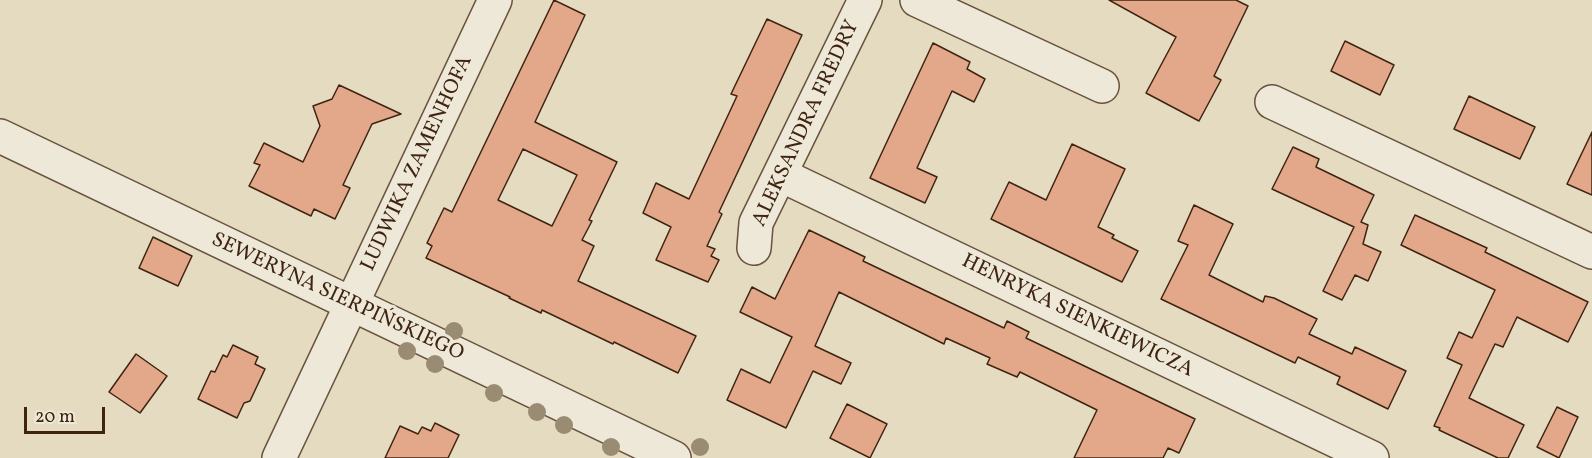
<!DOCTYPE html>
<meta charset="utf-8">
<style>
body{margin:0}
#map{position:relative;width:1592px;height:458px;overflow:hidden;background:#e4dbc1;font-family:Vollkorn,serif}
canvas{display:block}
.scale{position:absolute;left:24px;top:407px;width:81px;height:27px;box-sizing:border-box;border:3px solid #402412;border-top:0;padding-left:8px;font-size:18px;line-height:21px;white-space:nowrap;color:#402412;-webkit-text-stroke:4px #ede8d7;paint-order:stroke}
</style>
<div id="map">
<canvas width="1592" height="458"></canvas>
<div class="scale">20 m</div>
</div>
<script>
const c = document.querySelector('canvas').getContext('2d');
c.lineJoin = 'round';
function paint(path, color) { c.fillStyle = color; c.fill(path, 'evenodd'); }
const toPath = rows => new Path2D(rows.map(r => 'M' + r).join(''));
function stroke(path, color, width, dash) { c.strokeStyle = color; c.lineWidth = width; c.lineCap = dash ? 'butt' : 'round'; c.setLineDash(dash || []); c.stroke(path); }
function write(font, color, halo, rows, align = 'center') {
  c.font = font + ' Vollkorn,serif'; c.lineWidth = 6; c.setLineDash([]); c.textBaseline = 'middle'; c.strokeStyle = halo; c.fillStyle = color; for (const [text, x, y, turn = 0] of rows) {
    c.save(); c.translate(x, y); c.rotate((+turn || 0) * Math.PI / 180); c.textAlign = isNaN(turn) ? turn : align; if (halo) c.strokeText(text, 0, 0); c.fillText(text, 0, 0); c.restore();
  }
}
const building = toPath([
 [554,0,585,15,535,122,617,162,589,220,592,221,582,240,594,246,578,281,696,336,678,373,614,342,613,344,542,310,541,313,509,298,510,297,426,258,432,246,427,243,444,208,452,212,554,0],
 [523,149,577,175,552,226,498,200,523,149],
 [1109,0,1236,0,1248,6,1214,76,1221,80,1199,121,1146,93,1176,37,1109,0],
 [767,19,802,35,719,212,722,214,707,246,715,249,711,256,719,260,708,282,656,260,671,227,643,213,656,183,689,199,737,96,731,94,767,19],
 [1345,41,1394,65,1380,95,1331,71,1345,41],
 [933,43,970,62,967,69,985,79,974,102,952,91,917,168,937,177,925,203,870,178,933,43],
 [339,85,401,114,372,124,343,185,350,188,335,219,314,209,311,216,249,186,260,165,254,163,264,143,303,162,320,126,313,106,332,99,339,85],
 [1469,96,1535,127,1520,159,1454,129,1469,96],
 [1592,132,1592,195,1567,184,1592,132],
 [1072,144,1125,169,1098,227,1114,235,1112,238,1138,251,1122,282,991,219,1009,182,1046,200,1072,144],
 [1293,147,1319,159,1316,167,1374,195,1361,222,1368,225,1363,244,1381,252,1368,281,1355,275,1342,300,1323,291,1354,227,1272,189,1293,147],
 [1194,205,1233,224,1209,275,1263,302,1265,296,1274,298,1317,319,1309,334,1352,354,1355,347,1406,371,1388,409,1337,384,1340,377,1298,357,1295,363,1161,299,1188,245,1178,241,1194,205],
 [1415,215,1487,248,1485,252,1588,302,1568,342,1517,317,1503,347,1495,344,1469,398,1524,425,1508,458,1498,458,1439,430,1440,428,1434,426,1462,365,1447,358,1459,332,1472,338,1495,290,1401,245,1415,215],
 [809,230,865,257,863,261,1004,328,1007,321,1029,332,1026,338,1195,419,1179,453,1168,448,1163,458,1074,458,1097,410,1020,372,1017,377,987,364,990,358,946,338,944,344,839,292,815,346,851,363,841,384,813,371,786,428,727,400,741,369,770,383,792,337,740,312,752,287,775,299,809,230],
 [153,237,192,256,178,286,139,268,153,237],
 [233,345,258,357,255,364,265,369,250,401,244,403,237,418,198,399,211,371,215,372,223,355,227,357,233,345],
 [136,354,167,376,140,413,109,392,136,354],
 [847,404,887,424,870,458,830,438,847,404],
 [1557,407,1578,417,1559,458,1537,447,1557,407],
 [435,423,459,435,448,458,385,458,400,426,418,434,422,427,431,431,435,423]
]);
paint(building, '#e2a889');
stroke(building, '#402412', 1.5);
const minor = toPath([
 [917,0,1102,86],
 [1272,102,1592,252],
 [0,136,674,458],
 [781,175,1372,458],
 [754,248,756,223,865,0],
 [279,458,495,0]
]);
stroke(minor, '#69523e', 36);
stroke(minor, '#ede8d7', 33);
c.fillStyle = '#9a8c72';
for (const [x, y] of [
 [454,331],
 [407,351],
 [435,364],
 [494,393],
 [537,412],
 [564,425],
 [611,447],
 [700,447]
]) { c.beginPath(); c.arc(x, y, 9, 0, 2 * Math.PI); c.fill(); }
write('21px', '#402412', '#ede8d7', [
 ["ALEKSANDRA FREDRY",807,124,-65],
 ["LUDWIKA ZAMENHOFA",418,164,-65],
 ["SEWERYNA SIERPIŃSKIEGO",337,298,25],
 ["HENRYKA SIENKIEWICZA",1077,317,26]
]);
</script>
